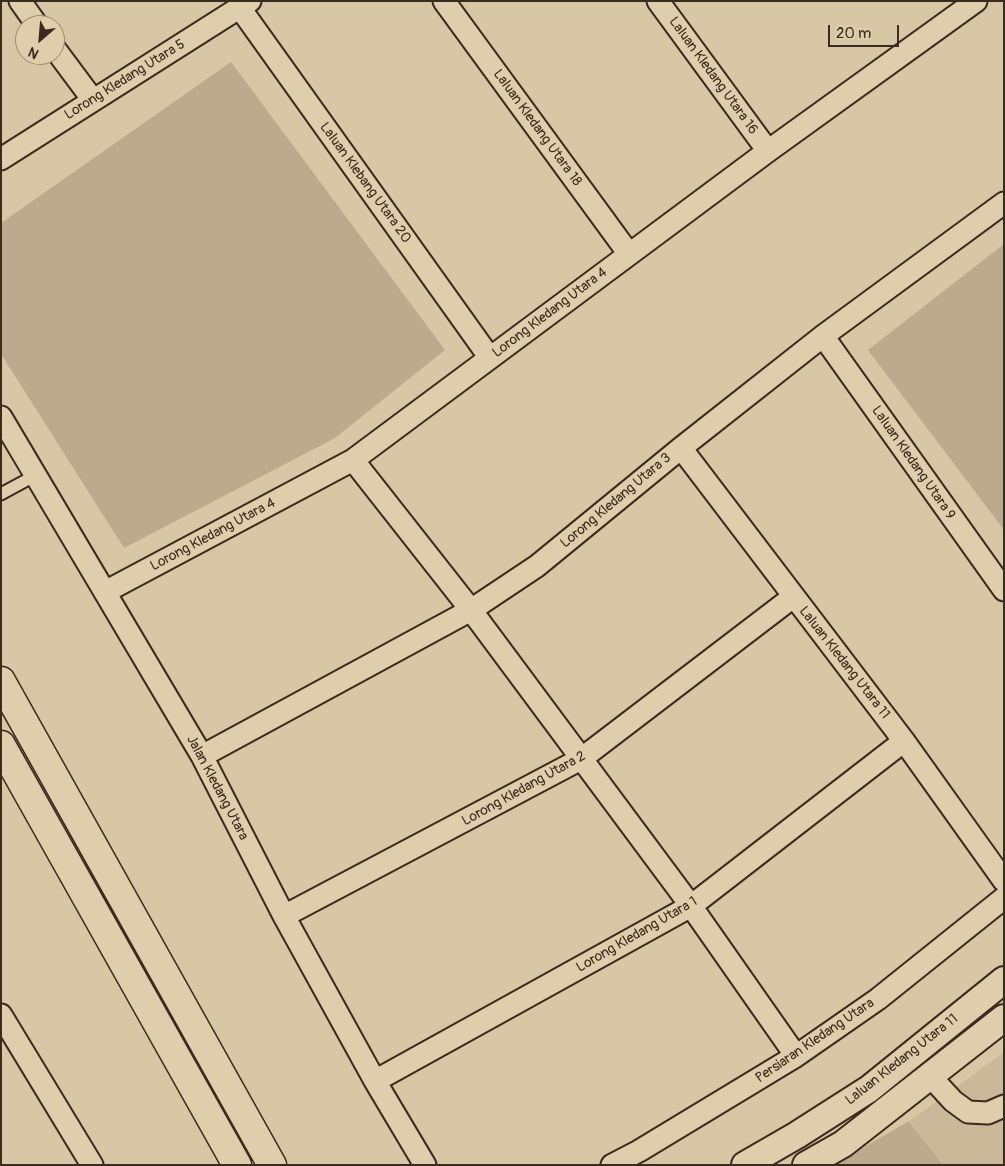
<!DOCTYPE html>
<style>
body{margin:0}
#map{position:relative;width:1005px;height:1166px;overflow:hidden;background:#d8c7a5;font-family:Pangolin,sans-serif}
canvas{display:block}
.frame{position:absolute;inset:0;border:2px solid #3b2a1e;pointer-events:none}
.north{position:absolute;left:15px;top:15px;width:50px;height:50px;box-sizing:border-box;background:#dfceab;border:1px solid #9d8c73;border-radius:50%;rotate:207deg;font-size:14px;font-weight:700;line-height:20px;text-align:center;color:#3b2a1e}
.north::after{content:'';display:block;margin:auto;width:18px;height:22px;background:#3b2a1e;clip-path:polygon(50% 0,100% 100%,50% 72%,0 100%)}
.scale{position:absolute;left:828px;top:25px;width:71px;height:22px;box-sizing:border-box;border:2px solid #3b2a1e;border-top:0;padding-left:6px;font-size:15px;line-height:18px;white-space:nowrap;color:#3b2a1e;-webkit-text-stroke:4px #dfceab;paint-order:stroke}
</style>
<div id="map">
<canvas width="1005" height="1166"></canvas>
<div class="frame"></div>
<div class="north">N</div>
<div class="scale">20 m</div>
</div>
<script>
const c = document.querySelector('canvas').getContext('2d');
c.lineJoin = 'round';
function paint(path, color) { c.fillStyle = color; c.fill(path, 'evenodd'); }
const toPath = rows => new Path2D(rows.map(r => 'M' + r).join(''));
function stroke(path, color, width, dash) { c.strokeStyle = color; c.lineWidth = width; c.lineCap = dash ? 'butt' : 'round'; c.setLineDash(dash || []); c.stroke(path); }
function write(font, color, halo, rows, align = 'center') {
  c.font = font + ' Pangolin,sans-serif'; c.lineWidth = 4; c.setLineDash([]); c.textBaseline = 'middle'; c.strokeStyle = halo; c.fillStyle = color; for (const [text, x, y, turn = 0] of rows) {
    c.save(); c.translate(x, y); c.rotate((+turn || 0) * Math.PI / 180); c.textAlign = isNaN(turn) ? turn : align; if (halo) c.strokeText(text, 0, 0); c.fillText(text, 0, 0); c.restore();
  }
}
paint(toPath([
 [1004,1052,1004,1165,943,1165,910,1121]
]), '#cab999');
paint(toPath([
 [231,62,445,350,335,438,124,548,1,354,1,223],
 [1004,244,1004,530,868,350],
 [909,1121,943,1165,833,1165]
]), '#bbaa8c');
const service = toPath([
 [1,494,36,475]
]);
const minor = toPath([
 [20,1,37,25],
 [444,1,629,254],
 [658,1,768,151],
 [240,8,490,358],
 [55,49,93,100],
 [1,159,250,1],
 [823,336,1004,590],
 [1,417,202,756,284,916,375,1081,425,1165],
 [681,448,904,741,1004,881],
 [353,460,471,610,691,906,796,1056],
 [105,592,353,460,768,151,976,1],
 [202,756,471,610,537,566,681,448,823,336,1004,203],
 [284,916,581,759,793,597],
 [1,1015,92,1165],
 [930,1076,953,1101,968,1112,988,1113,1004,1106],
 [375,1081,691,906,904,741],
 [612,1165,639,1151,796,1056,878,999,1004,898]
]);
const tertiary = toPath([
 [745,1165,797,1135,869,1089,1004,980],
 [806,1165,843,1144,1004,1018]
]);
const secondary = toPath([
 [1,681,272,1165],
 [1,745,237,1165]
]);
stroke(service, '#3b2a1e', 15);
stroke(minor, '#3b2a1e', 25);
stroke(tertiary, '#3b2a1e', 30);
stroke(secondary, '#3b2a1e', 31);
stroke(service, '#dfceab', 11);
stroke(minor, '#dfceab', 21);
stroke(tertiary, '#dfceab', 26);
stroke(secondary, '#dfceab', 28);
write('14px', '#3b2a1e', '#dfceab', [
 ["Laluan Kledang Utara 16",713,76,54],
 ["Lorong Kledang Utara 5",125,80,-32],
 ["Laluan Kledang Utara 18",537,128,54],
 ["Laluan Klebang Utara 20",365,183,54],
 ["Lorong Kledang Utara 4",550,313,-37],
 ["Laluan Kledang Utara 9",913,463,55],
 ["Lorong Kledang Utara 3",616,501,-40],
 ["Lorong Kledang Utara 4",213,535,-28],
 ["Laluan Kledang Utara 11",844,663,52],
 ["Jalan Kledang Utara",217,788,62],
 ["Lorong Kledang Utara 2",524,789,-29],
 ["Lorong Kledang Utara 1",637,935,-30],
 ["Persiaran Kledang Utara",815,1041,-34],
 ["Laluan Kledang Utara 11",902,1060,-38]
]);
</script>
